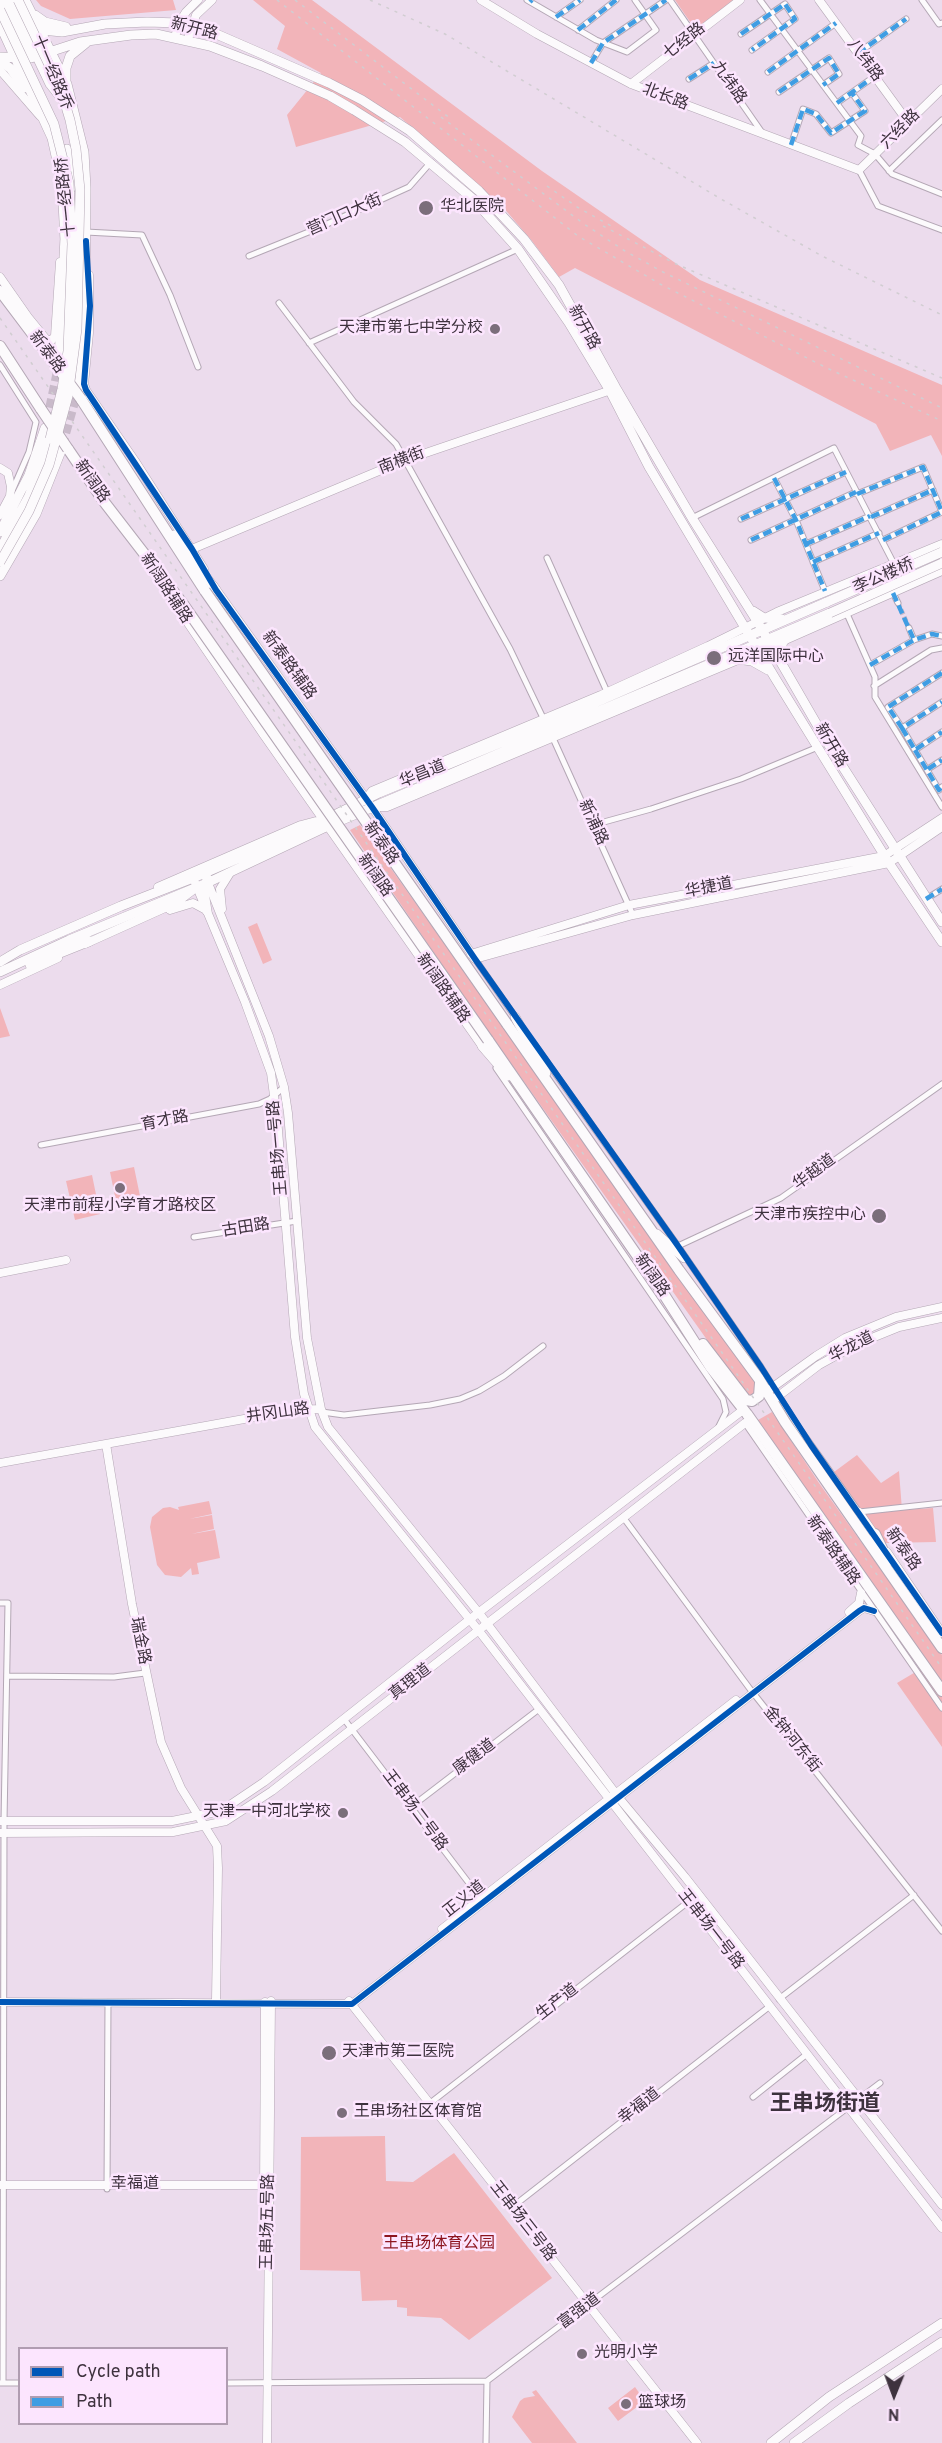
<!DOCTYPE html>
<meta charset="utf-8">
<style>
body{margin:0}
#map{position:relative;width:942px;height:2443px;overflow:hidden;background:#ecdced;font-family:Overpass,sans-serif}
canvas{display:block}
.legend{position:absolute;left:18px;top:2347px;width:210px;height:78px;box-sizing:border-box;background:#fce5fe;border:2px solid #b09db1;margin:0;padding:8px 10px;list-style:none;font-size:18px;color:#3e323e}
.legend li{display:flex;align-items:center;gap:12px;height:30px}
.legend b{width:30px;border:2px solid #b09db1}
.north{position:absolute;left:864px;top:2365px;width:60px;height:60px;-webkit-text-stroke:4px #fce5fe;paint-order:stroke;rotate:181deg;font-size:16px;font-weight:700;line-height:24px;text-align:center;color:#3e323e}
.north::after{content:'';display:block;margin:auto;width:21px;height:27px;background:#3e323e;clip-path:polygon(50% 0,100% 100%,50% 72%,0 100%)}
</style>
<div id="map">
<canvas width="942" height="2443"></canvas>
<ul class="legend">
<li><b style="height:8px;background:#0057b8"></b>Cycle path</li>
<li><b style="height:8px;background:#3f9de3"></b>Path</li>
</ul>
<div class="north">N</div>
</div>
<script>
const c = document.querySelector('canvas').getContext('2d');
c.lineJoin = 'round';
function paint(path, color) { c.fillStyle = color; c.fill(path, 'evenodd'); }
const toPath = rows => new Path2D(rows.map(r => 'M' + r).join(''));
function stroke(path, color, width, dash) { c.strokeStyle = color; c.lineWidth = width; c.lineCap = dash ? 'butt' : 'round'; c.setLineDash(dash || []); c.stroke(path); }
function write(font, color, halo, rows, align = 'center') {
  c.font = font + ' Overpass,"Noto Sans SC",sans-serif'; c.lineWidth = 5; c.setLineDash([]); c.textBaseline = 'middle'; c.strokeStyle = halo; c.fillStyle = color; for (const [text, x, y, turn = 0] of rows) {
    c.save(); c.translate(x, y); c.rotate((+turn || 0) * Math.PI / 180); c.textAlign = isNaN(turn) ? turn : align; if (halo) c.strokeText(text, 0, 0); c.fillText(text, 0, 0); c.restore();
  }
}
paint(toPath([
 [36,0,173,0,176,10,70,19,41,6],
 [253,0,312,0,542,171,700,280,942,385,942,456,931,435,890,451,876,424,575,268,559,277,532,241,502,206,400,117,296,147,287,115,321,73,277,49,285,26],
 [675,0,734,0,695,29],
 [360,825,756,1382,758,1392,751,1397,744,1392,471,1007,350,830],
 [257,923,272,960,263,964,248,927],
 [0,1008,10,1036,0,1038],
 [134,1167,140,1196,116,1201,110,1172],
 [92,1175,100,1214,75,1220,66,1181],
 [772,1412,819,1483,942,1655,942,1747,897,1683,929,1664,758,1420],
 [857,1455,881,1483,899,1471,902,1510,933,1508,936,1542,884,1543,834,1472],
 [209,1501,212,1514,189,1519,212,1515,214,1529,191,1534,215,1530,220,1558,197,1563,199,1574,192,1575,191,1568,181,1577,165,1575,157,1565,150,1527,152,1517,163,1508,170,1507,179,1510,178,1507],
 [385,2136,386,2181,413,2182,454,2153,552,2278,469,2340,441,2318,407,2316,407,2308,397,2307,397,2300,362,2301,360,2271,300,2270,301,2137],
 [635,2387,645,2401,618,2421,608,2408],
 [536,2390,577,2443,532,2443,512,2417,520,2401,524,2398,535,2396,532,2392]
]), '#f2b4b9');
stroke(toPath([
 [898,603,909,628]
]), '#c9baca', 5, [5, 2.5]);
stroke(toPath([
 [47,421,59,364],
 [62,446,78,390]
]), '#c9baca', 9, [9, 4.5]);
const street = toPath([
 [527,0,596,40,627,52,656,30,635,0],
 [670,0,763,134],
 [760,0,861,136,858,145,875,154,892,174,942,194],
 [922,0,939,24,942,23],
 [556,17,580,0],
 [578,30,616,0],
 [741,34,785,4,795,19,752,50],
 [858,53,906,19],
 [591,63,603,43,666,0],
 [768,72,836,23],
 [689,79,714,63],
 [779,92,829,58,839,74,823,85],
 [837,103,875,76],
 [791,145,803,109,816,114,831,133,865,111,852,93],
 [859,170,878,206,942,230],
 [889,171,942,120],
 [86,232,142,235,170,295,198,367],
 [249,256,316,229,409,187,431,162],
 [279,303,354,402,396,444,510,649,545,722],
 [309,343,518,249],
 [0,365,36,422,29,452,12,491],
 [774,478,796,520,825,591],
 [857,494,923,467,942,512],
 [871,517,933,490],
 [692,518,834,448,894,564],
 [741,519,846,472],
 [751,540,856,492],
 [883,540,942,512],
 [806,544,870,516],
 [547,558,608,694],
 [813,562,879,533],
 [893,593,898,603],
 [847,614,875,677,875,697,942,807],
 [909,628,914,640],
 [870,665,914,640,932,634,942,636],
 [942,673,888,707,902,728,942,702],
 [874,686,931,650,942,648],
 [902,728,915,750,942,732],
 [552,736,633,915],
 [915,750,939,790,942,787],
 [928,769,942,760],
 [593,825,651,809,741,779,818,747],
 [926,899,942,889],
 [475,959,516,1018],
 [535,1045,678,1246,761,1367,797,1425,859,1512,942,1503],
 [496,1068,723,1399,726,1412,719,1426],
 [41,1145,259,1104,270,1099,284,1087],
 [194,1237,297,1221],
 [678,1246,781,1198,942,1084],
 [322,1412,344,1415,430,1405,460,1399,479,1391,504,1376,543,1346],
 [745,1423,942,1708],
 [623,1517,750,1689,942,1931],
 [0,1603,8,1603,4,1821,3,2383],
 [7,1676,114,1677,145,1673],
 [344,1719,481,1899],
 [411,1807,539,1709],
 [779,1999,914,1895],
 [753,2097,807,2054],
 [429,2104,688,1902],
 [107,2189,108,2002],
 [511,2208,770,2006],
 [0,2383,20,2383],
 [226,2383,487,2381,880,2083],
 [486,2443,487,2381]
]);
const secondary = toPath([
 [481,0,537,34,631,84,859,170,942,89],
 [819,0,908,122],
 [175,37,179,23,186,12,198,0],
 [188,39,196,15,212,0],
 [0,70,40,116],
 [631,84,740,0],
 [89,275,89,333,84,384,86,390,135,461,204,569],
 [0,277,28,317,46,339,51,341,55,336,60,262],
 [0,468,8,473,11,487,10,496,0,515],
 [192,549,405,460,614,389],
 [154,573,263,734,482,1046],
 [213,585,372,807,475,959,633,915,889,863,942,827],
 [366,799,372,791,601,695,708,646,777,612,942,544],
 [372,807,387,807,783,641,942,571],
 [202,868,269,1036,284,1087,288,1113,307,1338,321,1409,328,1427,479,1613,619,1798,685,1877,942,2205],
 [191,873,245,1002,271,1073,277,1118,295,1337,304,1394,315,1427,479,1631,942,2228],
 [158,887,301,825,316,821],
 [222,909,220,889,230,873],
 [170,910,193,903,206,910],
 [85,944,176,903,192,891],
 [471,954,629,905,884,856,942,818],
 [0,985,58,958],
 [0,1273,66,1260],
 [766,1392,816,1356,845,1338,896,1317,942,1307],
 [772,1401,819,1365,857,1344,899,1327,942,1318],
 [106,1444,132,1604,161,1742,181,1788,217,1846,218,1868,216,2000],
 [0,1463,294,1410,321,1409],
 [859,1512,877,1538],
 [887,1552,942,1633],
 [849,1612,859,1603,861,1593],
 [0,1821,172,1821,221,1811,264,1782,469,1620,743,1410],
 [0,1833,173,1832,226,1821,272,1791,745,1423],
 [442,1929,736,1700],
 [349,2001,697,2443],
 [0,2002,352,2004,859,1611,864,1608,874,1611],
 [0,2185,268,2185],
 [264,2197,265,2002],
 [267,2443,271,2001]
]);
const primary = toPath([
 [2,0,31,58],
 [10,0,50,84,65,103],
 [25,0,67,84,84,152,86,188,85,320,79,386],
 [14,9,28,24,42,30,62,32,105,24,147,22,179,23,214,33,329,83,362,100,410,131,479,191,524,239,559,285,616,388,692,518,757,621,827,742,942,922],
 [35,15,45,22,66,27],
 [0,25,52,138,62,183,65,241],
 [0,57,31,58,80,42,131,35,156,34,210,46,262,66,330,96,354,110,405,142,473,199,518,249,569,323,610,391,649,467,775,678,889,863,942,942],
 [0,61,10,68,24,88],
 [66,80,66,68,70,56,86,43],
 [67,149,72,172,71,188],
 [59,359,65,237],
 [0,532,29,475,45,428],
 [174,535,216,590],
 [0,549,29,496,50,439],
 [0,576,36,514,61,451],
 [753,611,764,618,782,619],
 [728,658,752,661,768,670],
 [783,662,782,644,790,631],
 [207,911,204,892,208,879],
 [0,962,20,950,121,906,193,878,310,827,379,793,546,724,827,602],
 [30,965,90,941],
 [0,972,69,940,207,883,328,826,830,613],
 [515,1017,546,1073],
 [482,1046,508,1076],
 [657,1234,684,1258],
 [771,2443,829,2397,942,2323],
 [794,2443,849,2403,942,2342]
]);
const highway = toPath([
 [0,291,52,360],
 [0,346,41,409],
 [81,399,205,591],
 [68,449,105,503,183,604],
 [507,1024,679,1270,759,1379,785,1422,942,1648],
 [488,1040,663,1293,711,1368,747,1414,942,1691],
 [703,1344,746,1400,752,1401,759,1396,760,1383],
 [875,1534,888,1561]
]);
stroke(street, '#b4a7b5', 7);
stroke(secondary, '#b4a7b5', 9);
stroke(primary, '#b4a7b5', 10);
stroke(highway, '#b4a7b5', 12);
stroke(street, '#fcfafc', 5);
stroke(secondary, '#fcfafc', 8);
stroke(primary, '#fcfafc', 9);
stroke(highway, '#fcfafc', 10);
stroke(toPath([
 [277,0,578,236,660,284,829,369,942,421],
 [295,0,451,119],
 [370,0,445,34,721,199,822,256,942,315],
 [441,117,584,224,625,251,663,272,942,408],
 [547,186,577,207,613,227],
 [603,226,676,264,942,378],
 [0,318,942,1668]
]), '#d1cdd1', 1.5, [3, 6]);
const primaryBridge = toPath([
 [0,10,54,124,69,183,72,244,68,351,62,389,50,439],
 [0,562,29,511,49,465,68,396,77,329,80,190,76,149,70,120,61,90,18,0],
 [827,602,942,552],
 [830,613,942,563]
]);
const highwayBridge = toPath([
 [52,360,81,399],
 [41,409,68,449],
 [205,591,507,1024],
 [183,604,488,1040]
]);
stroke(primaryBridge, '#b4a7b5', 10, []);
stroke(highwayBridge, '#b4a7b5', 12, []);
stroke(primaryBridge, '#fcfafc', 9);
stroke(highwayBridge, '#fcfafc', 10);
stroke(toPath([
 [530,2,532,0],
 [556,17,580,0],
 [578,30,616,0],
 [741,34,785,4,795,19,752,50],
 [858,53,906,19],
 [591,63,603,43,666,0],
 [768,72,836,23],
 [689,79,714,63],
 [779,92,829,58,839,74,823,85],
 [837,103,875,76],
 [791,145,803,109,816,114,831,133,865,111,852,93],
 [774,478,796,520,825,591],
 [857,494,923,467,942,512],
 [871,517,933,490],
 [741,519,846,472],
 [751,540,856,492],
 [883,540,942,512],
 [806,544,870,516],
 [813,562,879,533],
 [893,593,914,640],
 [870,665,914,640,932,634,942,636],
 [942,673,888,707,902,728,942,702],
 [902,728,915,750,942,732],
 [915,750,939,790,942,787],
 [928,769,942,760],
 [926,899,942,889]
]), '#3f9de3', 4.5, [9, 4.5]);
stroke(toPath([
 [86,241,90,306,84,384,86,390,192,549,216,590,372,807,475,959,678,1246,761,1367,811,1445,942,1633],
 [0,2002,352,2004,859,1611,864,1608,874,1611]
]), '#0057b8', 6);
for (const [x, y, r, color] of [
 [426,208,8,"#7b6e7b"],
 [495,329,6,"#7b6e7b"],
 [714,658,8,"#7b6e7b"],
 [120,1188,6,"#7b6e7b"],
 [879,1216,8,"#7b6e7b"],
 [343,1813,6,"#7b6e7b"],
 [329,2053,8,"#7b6e7b"],
 [342,2113,6,"#7b6e7b"],
 [582,2354,6,"#7b6e7b"],
 [626,2404,6,"#7b6e7b"]
]) { const dot = new Path2D(); dot.arc(x, y, r, 0, 2 * Math.PI); c.fillStyle = color; c.fill(dot); stroke(dot, '#fce5fe', 2); }
write('16px', '#3e323e', '#fce5fe', [
 ["新开路",194,30,14],
 ["七经路",685,42,-38],
 ["八纬路",864,61,54],
 ["十一经路乔",51,73,67],
 ["九纬路",728,83,55],
 ["北长路",665,98,21],
 ["六经路",901,130,-45],
 ["十一经路桥",67,197,-96],
 ["营门口大街",345,216,-24],
 ["新开路",583,328,61],
 ["新泰路",46,353,53],
 ["南横街",402,462,-21],
 ["新阔路",91,482,55],
 ["李公楼桥",884,577,-24],
 ["新阔路辅路",165,589,57],
 ["新泰路辅路",288,666,54],
 ["新开路",830,746,59],
 ["华昌道",423,775,-22],
 ["新浦路",592,823,65],
 ["新泰路",380,844,55],
 ["新阔路",374,876,55],
 ["华捷道",709,889,-11],
 ["新阔路辅路",442,989,55],
 ["育才路",165,1122,-11],
 ["王串场一号路",279,1148,-95],
 ["华越道",815,1173,-36],
 ["古田路",246,1229,-9],
 ["新阔路",651,1276,55],
 ["华龙道",852,1348,-27],
 ["井冈山路",278,1414,-8],
 ["新泰路",902,1550,55],
 ["新泰路辅路",832,1551,55],
 ["瑞金路",139,1641,79],
 ["真理道",411,1683,-38],
 ["金钟河东街",791,1740,51],
 ["康健道",475,1758,-37],
 ["王串场二号路",414,1811,53],
 ["正义道",465,1900,-38],
 ["王串场一号路",710,1930,52],
 ["生产道",558,2003,-38],
 ["幸福道",640,2107,-38],
 ["幸福道",135,2185],
 ["王串场五号路",269,2222,-89],
 ["王串场三号路",522,2222,52],
 ["富强道",580,2312,-37]
]);
write('16px', '#3e323e', '#fce5fe', [
 ["华北医院",440,208],
 ["天津市第七中学分校",483,329,"right"],
 ["远洋国际中心",728,658],
 ["天津市前程小学育才路校区",120,1207,"center"],
 ["天津市疾控中心",866,1216,"right"],
 ["天津一中河北学校",331,1813,"right"],
 ["天津市第二医院",342,2053],
 ["王串场社区体育馆",354,2113],
 ["光明小学",594,2354],
 ["篮球场",638,2404]
], 'left');
write('16px', '#8d151f', '#fce5fe', [
 ["王串场体育公园",439,2245]
]);
write('bold 22px', '#3e323e', '#fce5fe', [
 ["王串场街道",825,2106]
]);
</script>
